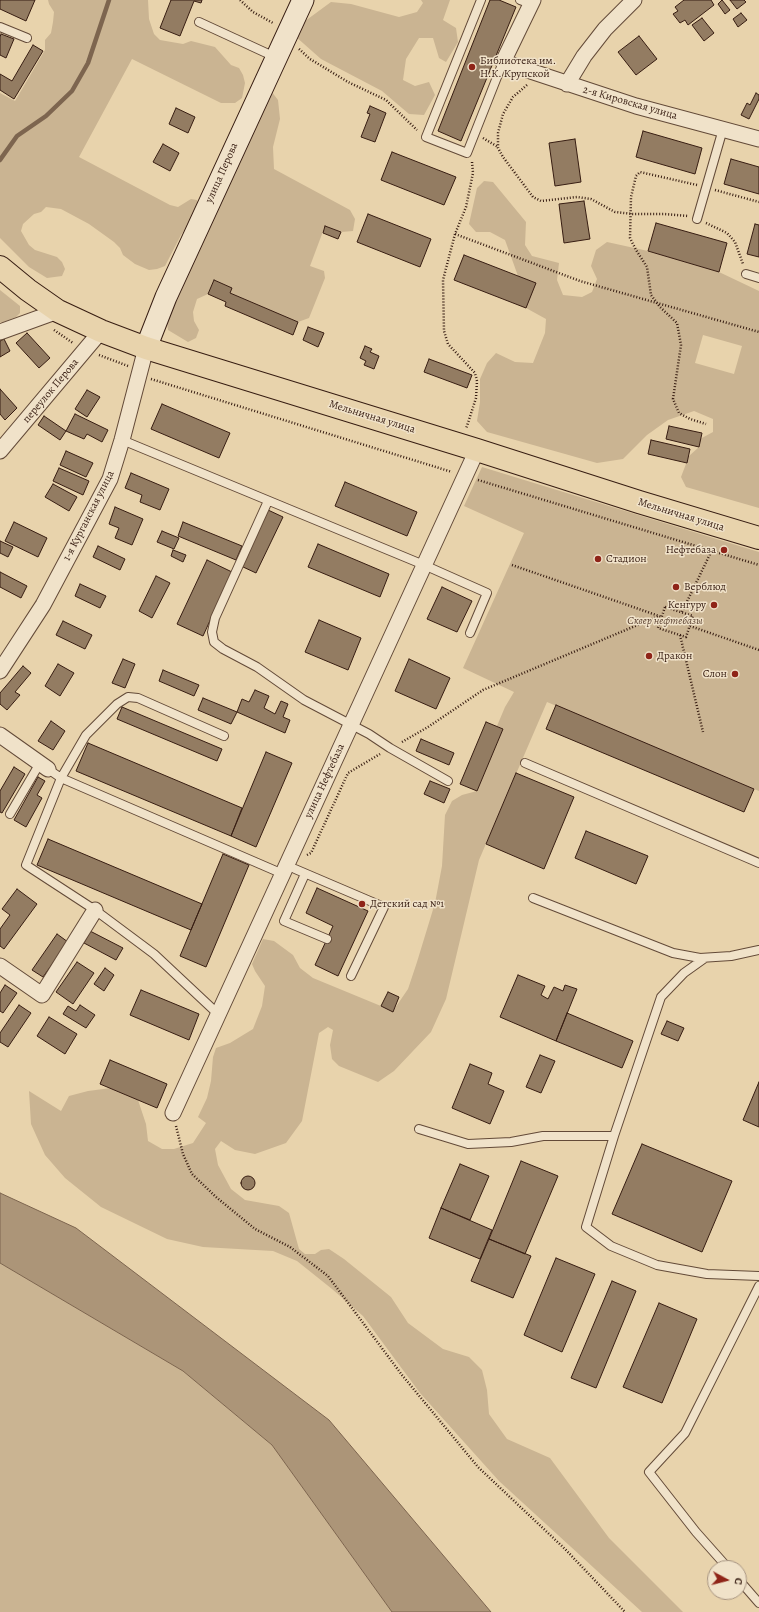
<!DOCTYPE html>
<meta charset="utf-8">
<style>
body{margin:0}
#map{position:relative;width:759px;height:1612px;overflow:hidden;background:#e8d3ac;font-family:Alegreya,serif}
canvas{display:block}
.north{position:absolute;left:707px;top:1560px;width:40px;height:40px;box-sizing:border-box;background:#f0e2c9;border:1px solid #a69380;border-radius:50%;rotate:97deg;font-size:11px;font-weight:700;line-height:16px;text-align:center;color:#371d12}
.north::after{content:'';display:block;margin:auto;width:14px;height:18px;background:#8f2418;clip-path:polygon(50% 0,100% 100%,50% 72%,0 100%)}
</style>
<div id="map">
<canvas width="759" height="1612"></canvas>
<div class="north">С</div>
</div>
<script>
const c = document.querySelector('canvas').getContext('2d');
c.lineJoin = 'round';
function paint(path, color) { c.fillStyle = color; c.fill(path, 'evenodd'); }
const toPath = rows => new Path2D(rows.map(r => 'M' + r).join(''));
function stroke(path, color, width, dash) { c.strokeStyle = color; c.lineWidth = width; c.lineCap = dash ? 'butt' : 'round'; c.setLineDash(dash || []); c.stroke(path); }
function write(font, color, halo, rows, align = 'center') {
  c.font = font + ' Alegreya,serif'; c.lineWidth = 3; c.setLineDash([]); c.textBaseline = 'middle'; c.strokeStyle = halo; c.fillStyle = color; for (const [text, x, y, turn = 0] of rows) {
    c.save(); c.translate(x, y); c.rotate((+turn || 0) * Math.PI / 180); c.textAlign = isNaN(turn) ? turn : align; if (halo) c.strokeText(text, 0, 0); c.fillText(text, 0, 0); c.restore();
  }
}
paint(toPath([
 [48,0,148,0,149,19,154,34,160,40,183,44,191,41,215,47,231,65,239,68,243,75,245,83,242,98,235,103,221,103,132,59,79,157,170,205,178,207,191,199,197,200,199,205,194,217,181,235,165,266,157,269,149,270,135,264,123,255,120,248,114,242,89,224,61,209,46,207,41,212,34,214,23,224,21,231,29,245,35,250,57,257,62,262,65,269,62,276,47,278,29,267,0,238,0,93,15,101,45,50,45,40,51,33,53,22,54,12,49,4],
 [421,0,450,0,443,20,456,28,458,42,446,62,439,58,433,38,419,38,406,59,403,80,415,86,429,82,435,95,424,115,409,114,382,91,321,59,295,36,297,27,331,2,351,4,399,17,417,12,423,3],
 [268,87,278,100,280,119,273,147,274,169,350,210,355,219,353,231,341,232,325,226,310,266,324,271,325,278,309,318,298,322,230,293,232,288,214,280,208,294,197,299,193,312,194,321,199,330,196,338,188,342,168,330,166,316],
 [484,181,493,182,526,222,525,245,532,256,559,263,557,280,563,295,582,297,592,292,597,279,591,266,596,250,607,242,648,251,719,272,759,291,759,508,686,487,681,477,689,456,699,447,700,439,713,432,713,419,694,411,668,420,647,435,623,459,597,463,487,432,477,421,480,402,480,379,487,363,496,353,515,362,533,363,545,333,546,319,526,308,518,276,505,240,490,232,476,232,469,224,477,188],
 [703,335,742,346,734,374,695,363],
 [0,290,20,306,20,313,16,317,4,322,0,322],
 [482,467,759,552,759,791,547,702,479,860,446,999,431,1032,394,1071,378,1082,339,1066,332,1059,330,1045,333,1030,328,1027,319,1033,302,1121,286,1143,255,1154,235,1150,221,1141,215,1149,218,1165,231,1189,245,1200,279,1206,289,1213,299,1249,305,1254,315,1254,321,1250,329,1249,344,1259,391,1297,408,1323,443,1349,469,1357,482,1370,487,1390,489,1414,507,1439,550,1458,609,1538,683,1612,642,1612,499,1481,420,1393,363,1316,332,1289,297,1261,273,1251,203,1247,167,1239,101,1207,65,1178,45,1155,31,1124,29,1091,61,1111,69,1096,88,1091,111,1088,138,1100,146,1124,148,1141,162,1149,174,1149,193,1143,206,1123,198,1117,207,1098,211,1081,213,1057,216,1048,230,1043,253,1029,262,1006,265,986,255,971,252,964,263,939,274,941,293,955,300,968,313,978,393,1011,408,989,417,962,435,903,442,866,445,815,452,801,462,795,477,791,503,729,497,726,505,707,514,692,463,668,524,533,464,506],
 [0,1263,183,1371,272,1445,392,1612,0,1612]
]), '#cab492');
const water = toPath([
 [0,1193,76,1228,329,1420,491,1612,392,1612,272,1445,183,1371,0,1263,0,1193]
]);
paint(water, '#ac9578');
stroke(water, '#7d654f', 1);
stroke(toPath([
 [0,160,17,136,46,116,72,91,88,63,109,0]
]), '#7d654f', 4.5);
const building = toPath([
 [0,0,35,0,26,21,0,9,0,0],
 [171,0,202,0,201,3,194,1,180,36,160,28,171,0],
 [490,0,499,0,516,7,461,141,438,131,490,0],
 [684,0,711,0,714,5,688,25,685,20,680,23,673,14,678,11,675,7,684,0],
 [722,0,730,10,725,14,718,4,722,0],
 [730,0,744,0,746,2,737,9,730,0],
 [741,13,747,20,738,27,733,19,741,13],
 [702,18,714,33,704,41,692,25,702,18],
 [1,34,14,39,6,58,0,55,0,37,1,34],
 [639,36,657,59,636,75,618,52,639,36],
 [33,45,43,51,14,99,0,90,0,74,12,81,33,45],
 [756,93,759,95,759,99,749,119,741,115,747,103,750,105,756,93],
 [370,106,386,113,375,142,361,137,370,114,367,113,370,106],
 [176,108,195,117,188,133,169,124,176,108],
 [643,131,702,148,695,174,636,157,643,131],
 [575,139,581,182,555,186,549,143,575,139],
 [163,144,179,153,170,171,153,162,163,144],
 [392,152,456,177,444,205,381,180,392,152],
 [731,159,759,167,759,194,724,184,731,159],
 [584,201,590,239,564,243,559,204,584,201],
 [368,214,431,239,420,267,357,242,368,214],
 [656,223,727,243,719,272,648,251,656,223],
 [755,224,759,225,759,257,747,254,755,224],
 [325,226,341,232,338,239,323,233,325,226],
 [464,255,536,283,526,308,454,280,464,255],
 [214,280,232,288,230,293,298,322,293,335,225,306,226,302,208,294,214,280],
 [308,327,324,333,318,347,303,340,308,327],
 [27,333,50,358,39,368,16,343,27,333],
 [4,339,10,351,0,357,0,341,4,339],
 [365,346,372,349,370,352,379,356,374,369,364,365,366,361,360,358,365,346],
 [429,359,472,375,467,388,424,372,429,359],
 [0,389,17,408,5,420,0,414,0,389],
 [87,390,100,397,87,417,75,409,87,390],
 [162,404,230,433,219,458,151,429,162,404],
 [75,414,108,430,102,442,87,434,84,439,66,431,75,414],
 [44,416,66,431,60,440,38,425,44,416],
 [669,426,702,433,699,447,666,439,669,426],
 [651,440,690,449,687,463,648,454,651,440],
 [66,451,93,463,86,477,60,465,66,451],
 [59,468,89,481,83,495,53,481,59,468],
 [131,473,169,489,160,510,140,502,142,495,125,488,131,473],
 [345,482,417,512,407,536,335,506,345,482],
 [53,484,77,497,69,511,45,497,53,484],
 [115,507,143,519,132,545,115,538,119,528,109,524,115,507],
 [268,510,283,517,256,573,241,566,268,510],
 [14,522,47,538,38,557,5,541,14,522],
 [183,522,242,546,236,560,178,536,183,522],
 [162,531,179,538,174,549,157,542,162,531],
 [0,541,13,547,8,557,0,553,0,541],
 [318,544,389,574,380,597,308,567,318,544],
 [98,546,125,559,120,570,93,557,98,546],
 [173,550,186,555,183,562,171,556,173,550],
 [207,560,232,572,203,636,177,624,207,560],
 [0,572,27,586,21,598,0,587,0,572],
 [156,576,170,583,152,618,139,611,156,576],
 [80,584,106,596,100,608,75,596,80,584],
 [442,587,472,601,457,632,427,619,442,587],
 [319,620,361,638,348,670,305,652,319,620],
 [63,621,92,635,85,649,56,635,63,621],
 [123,659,135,664,125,688,112,683,123,659],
 [409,659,450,678,436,709,395,691,409,659],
 [58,664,74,673,60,696,45,686,58,664],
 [23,666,31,673,15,692,20,695,7,710,0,704,0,693,23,666],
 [163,670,199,685,194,696,159,681,163,670],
 [255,690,269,696,264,708,275,714,281,701,288,704,283,717,290,720,285,733,237,712,242,699,249,702,255,690],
 [203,698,237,712,231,724,198,710,203,698],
 [556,705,754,789,744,812,546,729,556,705],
 [122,707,222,749,217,761,117,719,122,707],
 [51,721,65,731,53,750,38,741,51,721],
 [486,722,503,729,477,791,460,784,486,722],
 [421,739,454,753,449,765,416,751,421,739],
 [88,743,242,808,231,836,76,771,88,743],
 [266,752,292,763,256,847,231,836,266,752],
 [14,767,25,774,2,813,0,812,0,791,14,767],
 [516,773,574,797,544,869,486,844,516,773],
 [38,777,45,781,37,795,42,798,26,827,14,820,38,777],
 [430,781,450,789,444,803,424,794,430,781],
 [586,831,648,856,636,884,575,858,586,831],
 [48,839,202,904,191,930,37,865,48,839],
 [223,854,249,865,206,967,180,956,223,854],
 [317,888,368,911,338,976,315,965,333,926,306,913,317,888],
 [17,889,37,904,4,949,0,946,0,929,10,915,2,909,17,889],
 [90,931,123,948,116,960,84,943,90,931],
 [57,934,68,942,43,977,32,970,57,934],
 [77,962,94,973,73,1004,56,992,77,962],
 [105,968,114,975,104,991,94,984,105,968],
 [518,975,545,986,541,995,548,999,554,987,563,991,565,985,577,989,556,1041,500,1017,518,975],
 [5,985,17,993,3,1013,0,1011,0,993,5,985],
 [141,990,199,1014,189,1040,130,1015,141,990],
 [388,992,399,997,393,1012,381,1006,388,992],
 [19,1005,31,1013,8,1047,0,1042,0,1033,19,1005],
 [80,1005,95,1015,86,1028,63,1014,68,1006,76,1011,80,1005],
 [567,1013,633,1041,622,1068,556,1041,567,1013],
 [49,1017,77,1034,65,1054,37,1036,49,1017],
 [667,1021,684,1028,678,1041,661,1034,667,1021],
 [540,1055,555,1061,541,1093,526,1087,540,1055],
 [110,1060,167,1084,157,1108,100,1084,110,1060],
 [470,1064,492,1073,488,1084,504,1091,490,1124,452,1108,470,1064],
 [759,1082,759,1127,743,1120,759,1082],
 [642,1144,732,1181,702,1252,612,1214,642,1144],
 [521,1161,558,1176,525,1254,489,1239,521,1161],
 [460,1164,489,1176,470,1220,441,1208,460,1164],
 '241 1183a7 7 0 1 1 14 0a7 7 0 1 1-14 0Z',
 [441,1208,492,1230,480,1259,429,1238,441,1208],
 [489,1239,531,1256,513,1298,471,1281,489,1239],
 [556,1258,595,1274,562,1352,524,1335,556,1258],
 [612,1281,636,1291,596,1388,571,1378,612,1281],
 [659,1303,697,1319,662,1403,623,1387,659,1303]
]);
paint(building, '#937c62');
stroke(building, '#371d12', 1);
const lane = toPath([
 [481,0,426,137,467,153,503,62],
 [520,0,531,4],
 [199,22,275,57],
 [0,27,27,38],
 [697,219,723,129],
 [746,274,759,278],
 [122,440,424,565,487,593,470,633],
 [268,501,215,618,212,632,214,642,223,649,257,667,304,700,369,734,390,748,448,781],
 [525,763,759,863],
 [48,769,61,778,283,874],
 [10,814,40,763],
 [295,869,384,907,351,976],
 [305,874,284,921,327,939],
 [533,898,673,953,700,958,731,956,759,950],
 [218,1014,154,954,95,910,26,865,61,778,86,735,117,704,128,697,138,698,224,736],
 [419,1129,468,1144,511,1142,543,1136,614,1136,586,1227,611,1246,657,1265,707,1274,759,1276],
 [614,1136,661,997,684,973,705,958],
 [728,1568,696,1532,649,1472,685,1433,759,1286],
 [739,1580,759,1603]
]);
const street = toPath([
 [533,0,503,62,636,106,759,139],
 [567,84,584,56,605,29,634,0],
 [0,332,58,311],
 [0,451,101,331],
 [0,671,43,605,110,479,122,440,146,348],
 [0,735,48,769],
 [0,966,42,995,95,910],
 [173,1113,477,450]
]);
const secondary = toPath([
 [146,348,166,297,303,0]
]);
const primary = toPath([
 [0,267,28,290,58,311,101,331,146,348,477,450,639,502,759,538]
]);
stroke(lane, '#634a38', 10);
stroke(street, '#634a38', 17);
stroke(secondary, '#371d12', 23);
stroke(primary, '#371d12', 24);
stroke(toPath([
 [240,0,253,12,273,23],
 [299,49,310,59,348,82,386,100,417,130],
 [527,85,513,97,503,114,498,133,498,148,503,157,533,197,541,201,577,197,591,199,615,212,633,214,664,214,688,216],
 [483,138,498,147],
 [472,162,473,173,466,207,455,234,580,281,759,332],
 [697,185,640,172,636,176,631,197,630,238,636,250,647,267,651,295,660,307,677,323,681,345,673,399,679,413,690,419,706,424],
 [715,190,759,202],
 [706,223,727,233,735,242,743,264],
 [455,234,443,280,444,331,448,344,475,373,477,381,476,398,466,429],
 [54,330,73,343],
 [99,355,128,366],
 [151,379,452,472],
 [478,480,759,565],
 [512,565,662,617],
 [665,607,693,616,686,637,658,628,665,607],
 [682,612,712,550],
 [690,626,759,650],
 [680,635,703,732],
 [402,742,428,727,483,690,659,616],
 [307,855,311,853,348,773,380,754],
 [176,1126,183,1154,192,1174,216,1197,255,1229,290,1247,328,1276,402,1375,478,1467,565,1549,625,1612]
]), '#371d12', 2.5, [1, 2]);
stroke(lane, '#f0e2c9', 8);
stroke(street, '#f0e2c9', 15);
stroke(secondary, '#f0e2c9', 21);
stroke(primary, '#e8d3ac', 22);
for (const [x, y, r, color] of [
 [472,67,4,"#8f2418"],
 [724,550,4,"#8f2418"],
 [598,559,4,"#8f2418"],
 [676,587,4,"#8f2418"],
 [714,605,4,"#8f2418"],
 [649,656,4,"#8f2418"],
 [735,674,4,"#8f2418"],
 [362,904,4,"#8f2418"]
]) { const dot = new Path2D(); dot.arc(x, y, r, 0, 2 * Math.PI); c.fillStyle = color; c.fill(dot); stroke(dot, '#f0e2c9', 1.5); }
write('11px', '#371d12', '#f0e2c9', [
 ["Библиотека им.",480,61],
 ["Н.К. Крупской",480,74],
 ["Нефтебаза",716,550,"right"],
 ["Стадион",606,559],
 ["Верблюд",684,587],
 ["Кенгуру",706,605,"right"],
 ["Дракон",657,656],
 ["Слон",727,674,"right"],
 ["Детский сад №1",370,904]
], 'left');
write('11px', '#371d12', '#f0e2c9', [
 ["2-я Кировская улица",630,103,16],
 ["улица Перова",222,173,-66],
 ["переулок Перова",51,391,-50],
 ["Мельничная улица",372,417,17],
 ["Мельничная улица",681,515,17],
 ["1-я Курганская улица",89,516,-63],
 ["улица Нефтебаза",325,781,-65]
]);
write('italic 11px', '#5c4332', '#f0e2c9', [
 ["Сквер нефтебазы",665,621]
]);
</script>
